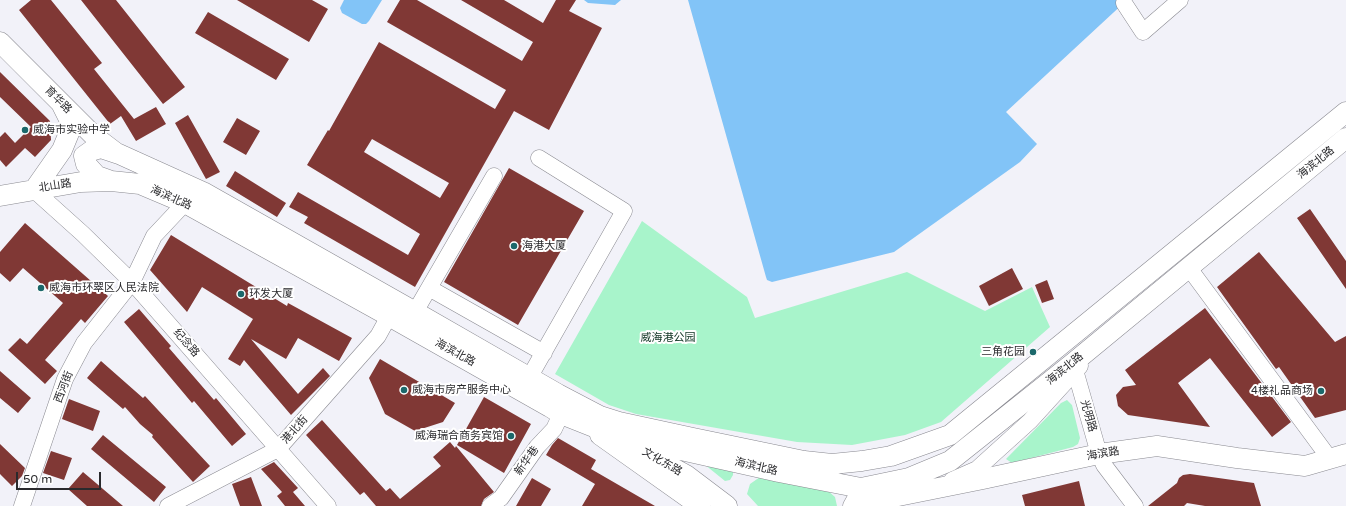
<!DOCTYPE html>
<meta charset="utf-8">
<style>
body{margin:0}
#map{position:relative;width:1346px;height:506px;overflow:hidden;background:#f2f2f9;font-family:"Varela Round",sans-serif}
canvas{display:block}
.scale{position:absolute;left:16px;top:472px;width:85px;height:18px;box-sizing:border-box;border:2px solid #2a2a2d;border-top:0;padding-left:5px;font-size:12px;line-height:14px;white-space:nowrap;color:#2a2a2d;-webkit-text-stroke:3px #fff;paint-order:stroke}
</style>
<div id="map">
<canvas width="1346" height="506"></canvas>
<div class="scale">50 m</div>
</div>
<script>
const c = document.querySelector('canvas').getContext('2d');
c.lineJoin = 'round';
function paint(path, color) { c.fillStyle = color; c.fill(path, 'evenodd'); }
const toPath = rows => new Path2D(rows.map(r => 'M' + r).join(''));
function stroke(path, color, width, dash) { c.strokeStyle = color; c.lineWidth = width; c.lineCap = dash ? 'butt' : 'round'; c.setLineDash(dash || []); c.stroke(path); }
function write(font, color, halo, rows, align = 'center') {
  c.font = font + ' "Varela Round","Noto Sans SC",sans-serif'; c.lineWidth = 4; c.setLineDash([]); c.textBaseline = 'middle'; c.strokeStyle = halo; c.fillStyle = color; for (const [text, x, y, turn = 0] of rows) {
    c.save(); c.translate(x, y); c.rotate((+turn || 0) * Math.PI / 180); c.textAlign = isNaN(turn) ? turn : align; if (halo) c.strokeText(text, 0, 0); c.fillText(text, 0, 0); c.restore();
  }
}
paint(toPath([
 [642,221,747,297,755,318,907,272,985,311,1032,287,1050,327,941,422,905,435,852,445,797,442,636,414,609,405,555,374],
 [1067,400,1072,405,1080,438,1078,444,1073,447,1012,463,1006,459,1061,403],
 [699,460,733,471,733,475,730,480,725,481],
 [760,477,827,490,835,497,837,506,758,506,747,494,750,484]
]), '#a8f4cb');
paint(toPath([
 [344,0,382,0,369,21,366,24,362,24,342,13,340,8],
 [584,0,621,0,615,5,588,3],
 [688,0,1127,0,1006,112,1037,144,1020,162,894,252,772,282,767,280,766,277]
]), '#82c4f7');
paint(toPath([
 [31,0,51,0,102,63,94,69,134,119,156,107,166,124,136,141,121,116,110,124,19,10],
 [81,0,116,0,185,87,163,104],
 [237,0,312,0,328,9,309,42],
 [400,0,417,0,522,61,533,42,461,0,504,0,543,23,556,0,576,0,569,11,602,28,549,130,514,111,415,287,304,223,308,217,289,207,298,192,408,255,420,234,307,165,328,130,329,131,379,42,495,109,506,90,387,22],
 [372,139,449,183,440,198,364,152],
 [208,12,289,59,276,80,195,33],
 [0,72,50,121,51,140,35,157,25,148,6,167,0,160,0,137,5,132,15,143,31,127,0,97],
 [188,115,220,172,206,179,175,123],
 [237,118,260,131,246,155,223,142],
 [509,168,584,211,518,325,444,282],
 [235,171,286,203,277,217,226,186],
 [1310,209,1346,261,1346,289,1297,218],
 [25,223,108,296,85,323,81,319,45,360,57,371,45,384,8,350,20,338,27,344,63,303,23,268,10,282,0,273,0,252],
 [171,235,287,306,288,303,352,338,339,361,298,338,286,359,251,339,298,394,323,368,330,376,291,415,244,360,240,366,228,359,253,319,202,287,187,312,150,270],
 [1259,252,1335,342,1346,336,1346,410,1315,418,1279,367,1276,369,1217,287],
 [1012,268,1023,289,989,306,979,286],
 [1047,280,1054,299,1042,303,1035,285],
 [1205,308,1291,422,1272,437,1210,358,1178,383,1210,427,1128,415,1118,406,1116,395,1123,387,1136,385,1125,370],
 [139,309,171,346,169,348,214,400,216,398,246,434,232,446,194,401,192,403,124,322],
 [380,359,455,403,443,422,415,431,385,414,369,378],
 [101,361,143,398,145,396,210,466,193,482,152,437,153,435,140,424,125,407,123,409,87,378],
 [0,371,31,398,18,413,0,398],
 [484,397,531,424,504,473,457,445],
 [69,399,100,411,93,431,62,419],
 [322,420,386,491,390,488,400,499,441,466,433,457,450,442,455,448,456,446,494,492,484,499,481,506,376,506,364,492,360,495,306,435],
 [103,435,166,487,154,502,91,449],
 [558,438,596,460,591,469,655,506,582,506,595,484,546,455,552,445],
 [0,444,25,468,22,476,12,486,0,474],
 [51,451,72,458,64,480,43,473],
 [274,462,298,488,293,492,305,506,285,506,277,496,282,492,261,469],
 [83,472,123,506,87,506,68,489],
 [1190,474,1254,483,1261,506,1205,506,1187,503,1184,506,1148,506,1177,483,1179,478,1183,475],
 [251,477,262,506,240,506,232,484],
 [532,478,551,489,541,506,516,506],
 [1079,481,1085,506,1025,506,1022,495]
]), '#803835');
const minor = toPath([
 [1124,3,1143,32,1180,0],
 [34,190,83,234,132,282,328,506],
 [1189,268,1330,459],
 [429,288,544,353],
 [415,312,494,176],
 [1073,363,1099,454,1104,465,1135,506],
 [529,378,624,211,539,158],
 [952,480,977,469,1030,421,1080,366],
 [22,506,65,379,84,343,132,282,154,236,185,203],
 [168,506,278,449,378,336,389,316],
 [490,506,501,498,537,447,554,429,561,414],
 [851,506,861,488]
]);
const major = toPath([
 [0,42,94,136,115,152],
 [111,181,97,176,86,164,84,156,91,151,101,148,119,154,203,192,415,312,558,394,600,416,619,422,693,438,804,461,832,464,862,461,891,456,950,435,1346,112],
 [34,190,62,150,69,133,70,121,62,105],
 [0,196,81,182,111,181,140,184,185,203,389,316,550,407,561,414,614,435,779,472,861,488,909,478,950,461,1073,363,1346,138],
 [600,435,700,506],
 [640,450,686,475,727,506],
 [862,506,868,502,983,479,1099,454,1157,446,1237,458,1305,466,1346,454]
]);
stroke(minor, '#898990', 17);
stroke(major, '#898990', 21);
stroke(minor, '#fff', 16);
stroke(major, '#fff', 20);
for (const [x, y, r, color] of [
 [25,130,4,"#1b686b"],
 [514,246,4,"#1b686b"],
 [41,288,4,"#1b686b"],
 [241,294,4,"#1b686b"],
 [1033,352,4,"#1b686b"],
 [404,390,4,"#1b686b"],
 [1321,391,4,"#1b686b"],
 [511,436,4,"#1b686b"]
]) { const dot = new Path2D(); dot.arc(x, y, r, 0, 2 * Math.PI); c.fillStyle = color; c.fill(dot); stroke(dot, '#fff', 1.5); }
write('11px', '#2a2a2d', '#fff', [
 ["育华路",58,100,45],
 ["海滨北路",1316,163,-39],
 ["北山路",55,186,-9],
 ["海滨北路",171,198,24],
 ["纪念路",186,343,49],
 ["海滨北路",455,353,29],
 ["海滨北路",1065,369,-39],
 ["西河街",64,387,-69],
 ["光明路",1088,416,74],
 ["港北街",295,430,-48],
 ["海滨路",1103,454,-10],
 ["新华巷",527,461,-54],
 ["文化东路",662,462,30],
 ["海滨北路",756,467,13]
]);
write('11px', '#2a2a2d', '#fff', [
 ["威海市实验中学",33,130],
 ["海港大厦",522,246],
 ["威海市环翠区人民法院",49,288],
 ["环发大厦",249,294],
 ["三角花园",1025,352,"right"],
 ["威海市房产服务中心",412,390],
 ["4楼礼品商场",1313,391,"right"],
 ["威海瑞合商务宾馆",503,436,"right"]
], 'left');
write('11px', '#0d3221', '#fff', [
 ["威海港公园",668,338]
]);
</script>
